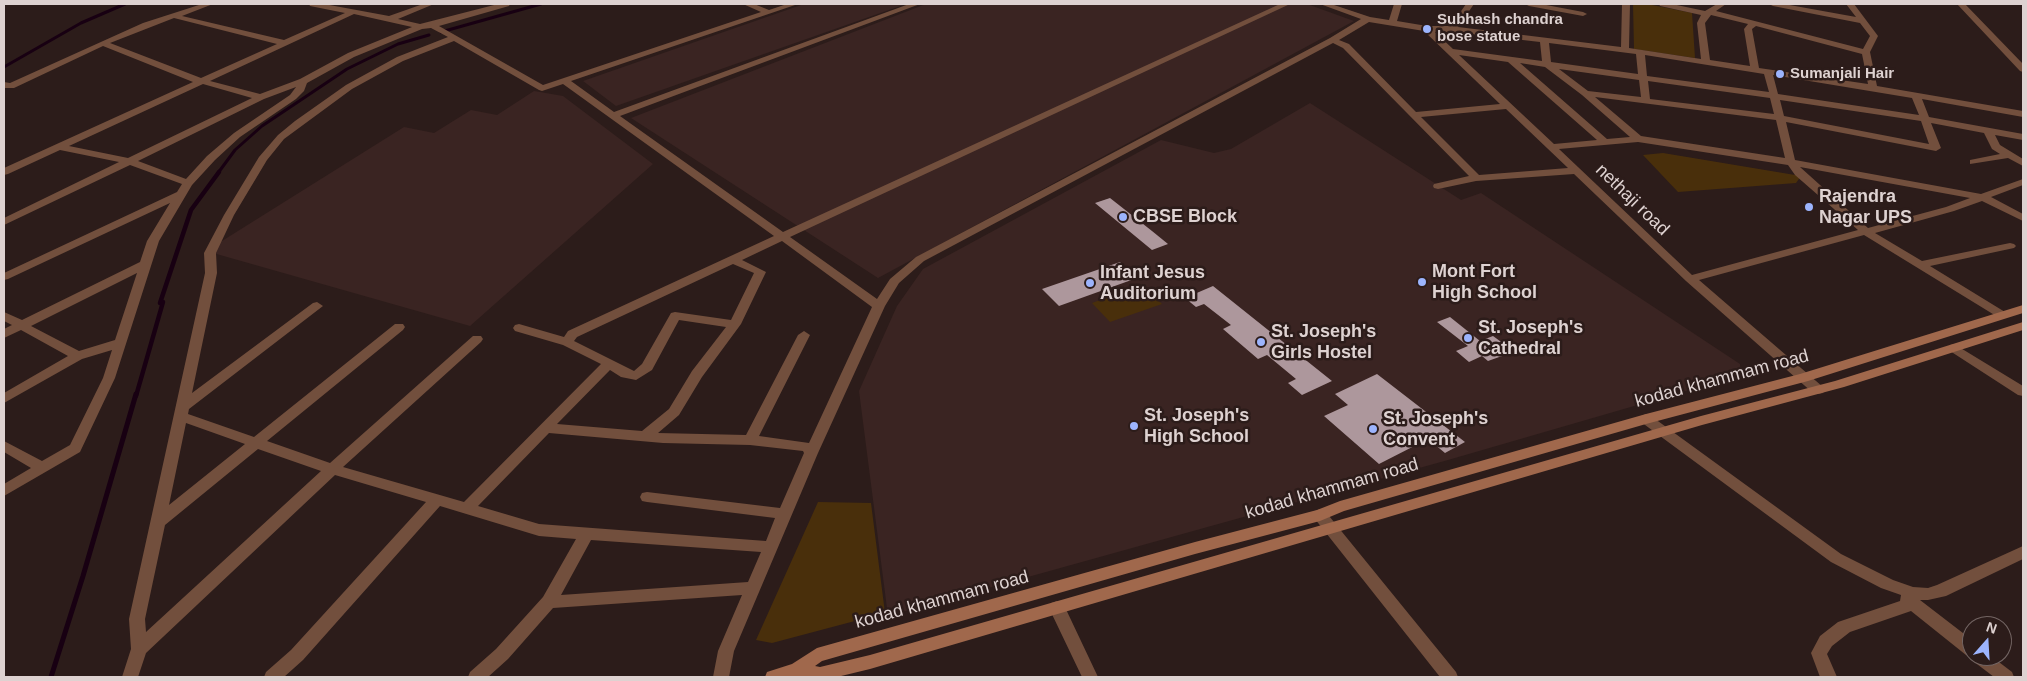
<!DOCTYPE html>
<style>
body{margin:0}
#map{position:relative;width:2027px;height:681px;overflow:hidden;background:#2c1c1a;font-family:Helvetica,sans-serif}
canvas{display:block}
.frame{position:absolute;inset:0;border:5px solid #ded2d1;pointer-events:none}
.north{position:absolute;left:1962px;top:616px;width:50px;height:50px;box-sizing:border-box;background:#2c1c1a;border:1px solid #736563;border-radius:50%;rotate:19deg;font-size:14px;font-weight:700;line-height:20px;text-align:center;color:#ded2d1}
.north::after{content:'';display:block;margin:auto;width:18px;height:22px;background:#9cb4fd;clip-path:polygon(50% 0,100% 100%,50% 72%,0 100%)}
</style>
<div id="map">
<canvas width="2027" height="681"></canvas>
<div class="frame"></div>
<div class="north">N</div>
</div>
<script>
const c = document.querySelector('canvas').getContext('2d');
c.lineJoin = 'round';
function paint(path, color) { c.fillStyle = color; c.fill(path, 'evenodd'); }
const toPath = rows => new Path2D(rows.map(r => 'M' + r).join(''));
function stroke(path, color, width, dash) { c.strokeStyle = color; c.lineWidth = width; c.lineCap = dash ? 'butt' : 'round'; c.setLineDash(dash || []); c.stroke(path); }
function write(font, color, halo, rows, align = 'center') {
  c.font = font + ' Helvetica,sans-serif'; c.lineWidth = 5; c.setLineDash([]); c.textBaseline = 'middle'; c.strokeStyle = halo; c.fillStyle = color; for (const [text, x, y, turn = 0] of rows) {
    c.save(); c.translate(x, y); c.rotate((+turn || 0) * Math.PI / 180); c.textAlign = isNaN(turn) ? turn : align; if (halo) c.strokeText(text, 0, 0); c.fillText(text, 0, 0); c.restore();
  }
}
paint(toPath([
 [804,4,906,4,616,106,583,81],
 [926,4,1307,4,1354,21,878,278,631,118],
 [534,91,563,96,653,164,470,326,206,251,404,127,434,133,471,110,497,115],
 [1310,103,1461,200,1481,193,1740,364,1741,375,1448,460,888,616,859,391,897,306,923,269,1161,140,1214,153,1231,149]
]), '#3a2422');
paint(toPath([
 [1633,4,1647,4,1692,13,1695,58,1634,49],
 [1663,153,1801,176,1796,183,1678,192,1643,155],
 [1142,285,1162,304,1110,322,1092,303],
 [818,502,871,503,885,613,772,643,756,640]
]), '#492f0b');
stroke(toPath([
 [441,32,541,4],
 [4,67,81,23,125,4],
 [218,173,235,150,262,126,347,69,398,44,429,35]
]), '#180012', 3);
stroke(toPath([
 [136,396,163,302,160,303,191,210,219,172]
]), '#180012', 4.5);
stroke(toPath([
 [51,677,83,576,136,394]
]), '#180012', 5);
paint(toPath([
 [1110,198,1152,231,1168,244,1152,250,1095,203],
 [1120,262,1137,278,1059,306,1042,289],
 [1213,286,1332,381,1302,395,1288,383,1296,379,1267,355,1258,359,1223,329,1231,325,1204,304,1196,307,1185,298],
 [1450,317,1480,341,1493,336,1504,344,1492,349,1502,356,1488,361,1482,356,1469,362,1456,351,1468,346,1437,322],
 [1377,374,1465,442,1445,453,1428,439,1379,464,1324,416,1348,405,1335,394]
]), '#ad979c');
paint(toPath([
 [202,4,213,4,182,16,284,40,345,13,310,6,309,4,324,4,389,16,423,4,434,4,398,19,420,24,498,4,510,4,509,6,439,26,543,85,761,12,743,4,754,4,769,10,787,4,798,4,571,81,614,112,909,4,920,4,620,116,783,232,1280,4,1290,4,790,237,877,299,890,279,916,257,1330,38,1361,19,1320,4,1331,4,1370,17,1389,20,1394,4,1402,4,1397,21,1427,26,1451,26,1466,4,1474,4,1458,27,1621,47,1622,4,1630,4,1629,48,1701,59,1697,23,1701,15,1660,6,1659,4,1672,4,1705,11,1717,4,1726,4,1716,11,1863,49,1870,36,1860,23,1773,6,1769,4,1784,4,1856,17,1846,4,1854,4,1878,36,1870,52,1877,86,2023,111,2023,117,1922,99,1929,117,2023,134,2023,140,1995,135,2000,145,2023,159,2023,166,2008,158,1970,164,1970,160,2000,154,1992,149,1984,133,1931,123,1941,148,1936,151,1786,122,1795,160,1981,194,2023,179,2023,185,1991,197,2023,214,2023,221,1982,201,1954,211,1875,233,1922,261,2010,243,2014,244,2016,246,2014,248,1930,266,2005,312,2007,315,2001,319,1864,235,1699,280,1823,387,1825,390,1823,393,1818,394,1813,393,1686,281,1574,174,1476,181,1438,189,1434,188,1433,186,1434,184,1469,176,1343,48,1333,43,924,261,899,283,885,306,818,453,734,651,729,677,713,677,718,651,742,595,553,608,508,659,488,677,468,677,470,672,496,649,543,597,576,539,539,536,440,506,303,660,284,677,264,677,266,672,291,650,426,502,335,475,146,653,138,677,122,677,131,649,129,619,205,273,204,253,224,215,259,157,278,135,295,121,346,85,397,57,448,37,431,28,422,29,354,57,307,83,304,91,296,99,240,137,215,160,192,185,159,241,115,378,80,452,4,496,4,484,31,468,4,452,4,441,42,461,70,445,103,378,112,350,82,359,4,403,4,393,68,356,21,330,4,338,4,329,12,325,4,321,4,312,22,320,140,262,147,241,170,203,8,279,4,280,4,273,177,192,182,184,130,165,4,225,4,218,119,162,60,150,8,174,4,175,4,168,193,82,103,46,14,88,4,88,4,82,10,83,143,23,202,4],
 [354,14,412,27,348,53,300,79,260,94,210,81,354,14],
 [1711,15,1748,24,1744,29,1750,66,1710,60,1705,23,1711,15],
 [174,18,277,44,201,78,110,43,174,18],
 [1369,22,1424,31,1500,104,1416,112,1349,44,1339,40,1369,22],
 [1756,26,1862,54,1868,84,1759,68,1752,29,1756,26],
 [1435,32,1453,32,1540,42,1542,61,1453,49,1435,32],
 [454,41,539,90,542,91,563,84,774,236,568,331,564,337,519,324,515,325,513,328,515,331,563,345,601,364,464,502,343,467,481,342,483,339,481,336,473,336,330,463,267,441,403,330,405,327,403,324,395,324,254,437,188,414,189,409,323,306,317,302,313,303,192,393,217,273,216,253,234,215,267,160,284,139,352,89,403,61,454,41],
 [1549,43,1636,54,1638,74,1551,62,1549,43],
 [1459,55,1508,62,1597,140,1554,144,1459,55],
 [1645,55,1764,74,1769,92,1647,76,1645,55],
 [1520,63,1545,67,1582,95,1630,137,1607,139,1520,63],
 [1559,69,1639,80,1641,97,1588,91,1559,69],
 [1773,75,1912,98,1919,115,1778,94,1773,75],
 [1648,81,1770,98,1774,114,1650,99,1648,81],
 [203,84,252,98,128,158,69,146,203,84],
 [296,87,290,95,234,133,207,156,186,179,138,161,264,99,296,87],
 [1595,97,1776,120,1785,158,1641,136,1595,97],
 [1780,100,1921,121,1929,144,1784,116,1780,100],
 [1506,109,1568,168,1479,175,1421,117,1506,109],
 [1638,142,1788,165,1795,175,1858,230,1692,275,1559,149,1638,142],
 [1800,167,1970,198,1946,207,1868,228,1800,167],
 [782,241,872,307,809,443,759,436,810,335,804,331,798,335,746,435,658,433,679,415,702,377,741,324,766,272,742,260,782,241],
 [733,264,754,273,731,320,675,312,671,313,642,364,634,371,574,341,577,337,733,264],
 [137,273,115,340,79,351,31,326,137,273],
 [679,320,726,327,692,371,669,409,642,431,557,424,610,370,621,377,636,380,652,370,679,320],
 [186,423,245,444,169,505,186,423],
 [549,433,663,443,750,445,803,451,804,453,780,508,647,492,642,493,640,497,642,501,647,502,775,518,766,541,539,524,478,506,549,433],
 [258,449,321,471,146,632,145,619,165,525,258,449],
 [591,540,761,552,748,582,561,595,591,540],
 [1525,4,1541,4,1583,12,1587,14,1583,16,1529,6,1525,4],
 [1957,4,1965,4,2023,64,2023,72,2020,71,1957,4],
 [1954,344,2023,386,2023,396,2018,395,1950,351,1948,348,1950,345,1954,344],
 [1646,414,1651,416,1841,554,1893,580,1913,587,1928,588,1937,585,2023,546,2023,559,1946,596,1928,600,1920,600,1972,640,1972,656,1991,656,2012,672,2014,677,1994,677,1973,661,1971,657,1966,655,1911,611,1850,632,1832,646,1827,654,1837,677,1820,677,1811,653,1820,636,1838,622,1900,601,1901,595,1881,588,1831,562,1641,422,1639,419,1641,416,1646,414],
 [1320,509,1325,511,1456,672,1458,677,1440,677,1315,519,1313,515,1315,511,1320,509],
 [1057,601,1063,603,1098,677,1082,677,1049,608,1051,603,1057,601]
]), '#724f3d');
paint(toPath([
 [2023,305,2023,313,1808,381,1646,424,1344,511,1320,521,1195,554,822,661,815,666,820,667,870,655,1701,416,1835,381,2023,322,2023,330,1844,387,1702,425,870,669,837,677,765,677,767,672,792,664,817,648,1195,542,1317,510,1340,501,1646,414,1800,374,2023,305]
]), '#a0684c');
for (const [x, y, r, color] of [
 [1427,29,5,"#9cb4fd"],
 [1780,74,5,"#9cb4fd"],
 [1809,207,5,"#9cb4fd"],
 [1123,217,5,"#9cb4fd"],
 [1422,282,5,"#9cb4fd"],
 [1090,283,5,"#9cb4fd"],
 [1468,338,5,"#9cb4fd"],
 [1261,342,5,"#9cb4fd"],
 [1134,426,5,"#9cb4fd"],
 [1373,429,5,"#9cb4fd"]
]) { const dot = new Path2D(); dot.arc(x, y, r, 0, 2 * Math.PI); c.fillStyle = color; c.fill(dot); stroke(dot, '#2c1c1a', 2); }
write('bold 15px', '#ded2d1', '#2c1c1a', [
 ["Subhash chandra",1437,20],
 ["bose statue",1437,37],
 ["Sumanjali Hair",1790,74]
], 'left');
write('bold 18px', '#ded2d1', '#2c1c1a', [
 ["Rajendra",1819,197],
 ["Nagar UPS",1819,218],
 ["CBSE Block",1133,217],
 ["Mont Fort",1432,272],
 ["High School",1432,293],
 ["Infant Jesus",1100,273],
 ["Auditorium",1100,294],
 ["St. Joseph's",1478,328],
 ["Cathedral",1478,349],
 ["St. Joseph's",1271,332],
 ["Girls Hostel",1271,353],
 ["St. Joseph's",1144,416],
 ["High School",1144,437],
 ["St. Joseph's",1383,419],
 ["Convent",1383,440]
], 'left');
write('18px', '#ded2d1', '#2c1c1a', [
 ["nethaji road",1632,200,44],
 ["kodad khammam road",1722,379,-15],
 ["kodad khammam road",1332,489,-16],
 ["kodad khammam road",942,600,-15]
]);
</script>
